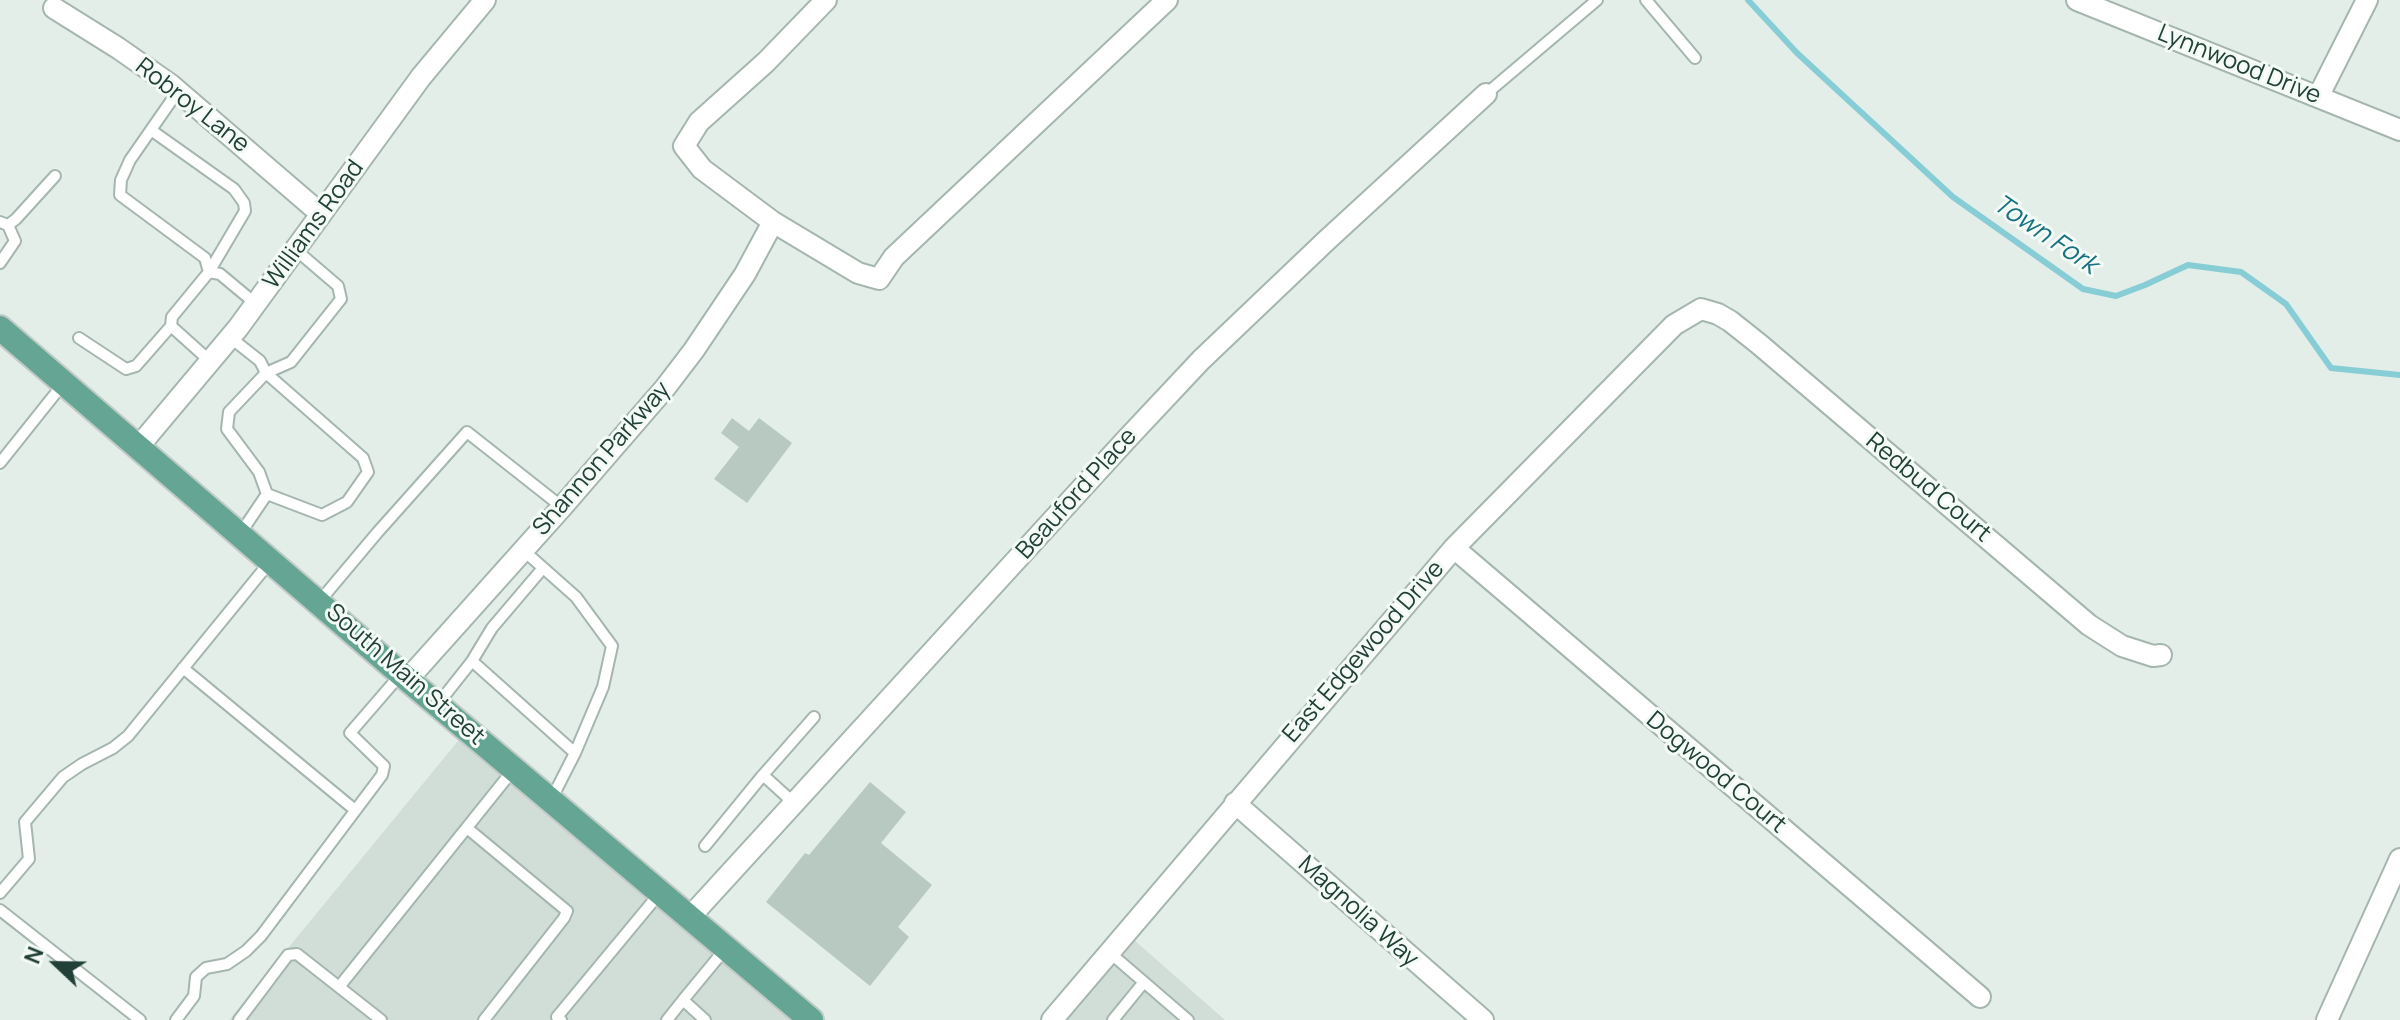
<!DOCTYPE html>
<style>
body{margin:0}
#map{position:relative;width:2400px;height:1020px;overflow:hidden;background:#e3eee8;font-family:Manrope,sans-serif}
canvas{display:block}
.north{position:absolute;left:16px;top:924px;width:80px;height:80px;-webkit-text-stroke:6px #f4faf6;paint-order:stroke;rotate:292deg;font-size:22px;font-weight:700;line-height:32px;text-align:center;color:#214037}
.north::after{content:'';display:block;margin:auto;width:28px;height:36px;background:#214037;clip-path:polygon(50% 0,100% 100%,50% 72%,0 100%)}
</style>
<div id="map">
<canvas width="2400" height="1020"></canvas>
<div class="north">N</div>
</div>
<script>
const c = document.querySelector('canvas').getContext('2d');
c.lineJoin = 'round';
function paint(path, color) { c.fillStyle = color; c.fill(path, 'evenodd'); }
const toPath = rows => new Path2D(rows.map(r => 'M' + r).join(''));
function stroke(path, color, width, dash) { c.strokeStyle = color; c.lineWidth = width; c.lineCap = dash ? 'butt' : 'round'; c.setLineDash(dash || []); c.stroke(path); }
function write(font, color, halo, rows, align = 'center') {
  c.font = font + ' Manrope,sans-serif'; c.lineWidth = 6; c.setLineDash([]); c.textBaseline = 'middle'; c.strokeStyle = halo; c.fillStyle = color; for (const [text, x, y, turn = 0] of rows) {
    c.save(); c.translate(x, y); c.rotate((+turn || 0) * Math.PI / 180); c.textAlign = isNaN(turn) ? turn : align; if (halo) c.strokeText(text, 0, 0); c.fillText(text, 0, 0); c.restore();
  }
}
paint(toPath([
 [467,730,812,1020,229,1020],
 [1125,932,1225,1020,1053,1020]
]), '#d1ded7');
stroke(toPath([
 [1748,0,1797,53,1953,197,2083,289,2116,296,2145,285,2188,265,2241,272,2286,304,2331,368,2400,375]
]), '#87cdd6', 6);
paint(toPath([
 [732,418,749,431,759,418,792,443,747,503,714,479,739,447,721,433],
 [870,782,906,812,881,843,932,885,898,927,909,937,870,986,766,902,805,853,809,855]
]), '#b8c9c1');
const service = toPath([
 [1646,0,1695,58],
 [178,91,130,160,121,180,120,195,205,258,209,272],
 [1486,94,1597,0],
 [151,130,234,189,244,203,245,211,209,272],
 [0,222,8,225,15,241,0,263],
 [8,225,16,219,55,176],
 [79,338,126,369,136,366,171,326],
 [231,338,260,361,266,373,229,412,227,429,259,472,267,494,240,534],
 [211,362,171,326,172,317,209,272,220,274,256,304],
 [0,463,63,384],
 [267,494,322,515,347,502,368,472,363,458,266,373,291,362,341,299,338,286,296,250],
 [523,550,576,597,612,646,603,687,575,753,551,800],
 [319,602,377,533,467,432,562,507],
 [472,661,575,753],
 [183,668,355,810],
 [438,704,472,661,492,628,543,568],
 [763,775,814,717],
 [467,828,567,911,564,918,484,1020],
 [705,846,763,775,795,804],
 [0,893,29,859,25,822,63,777,82,764,113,748,128,736,269,563],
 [0,910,140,1020],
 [1109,952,1188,1020],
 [339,987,381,1020],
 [176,1020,194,996,196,977,206,968,227,964,246,951,261,936,382,775,384,766,350,733,401,674],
 [239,1020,288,955,297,954,339,987,513,770],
 [561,1020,557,1017,659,894],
 [667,1020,683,1000],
 [705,1020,683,1000,726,948],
 [1113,1020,1144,982]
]);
const minor = toPath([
 [826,0,766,62,699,122,684,146,702,169,773,222,858,273,879,279,894,257,1167,0],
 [2077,0,2400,130],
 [54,8,118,48,171,85,321,214],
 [2318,97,2367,0],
 [139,446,238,328,421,77,485,0],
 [1454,548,1980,997],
 [408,679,562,507,665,388,694,350,745,274,773,222],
 [1235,803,1483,1020],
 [690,917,1125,441,1201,360,1327,240,1486,94],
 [1052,1020,1454,548,1674,325,1701,309,1718,314,1730,321,1759,344,2089,625,2122,646,2153,656,2161,655],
 [2327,1020,2400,859]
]);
const primary = toPath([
 [0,328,401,674,811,1020]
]);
stroke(service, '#a5b6af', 14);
stroke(minor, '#a5b6af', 24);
stroke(primary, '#c1cac7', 28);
stroke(service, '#fff', 10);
stroke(minor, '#fff', 20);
stroke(primary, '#64a693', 24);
write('24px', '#214037', '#f4faf6', [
 ["Lynnwood Drive",2239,65,22],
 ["Robroy Lane",192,106,38],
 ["Williams Road",314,225,-54],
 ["Shannon Parkway",602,459,-49],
 ["Redbud Court",1928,488,40],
 ["Beauford Place",1077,494,-48],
 ["East Edgewood Drive",1364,652,-49],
 ["South Main Street",405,675,41],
 ["Dogwood Court",1716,773,40],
 ["Magnolia Way",1358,912,42]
]);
write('italic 26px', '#177381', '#f4faf6', [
 ["Town Fork",2045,235,34]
]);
</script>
